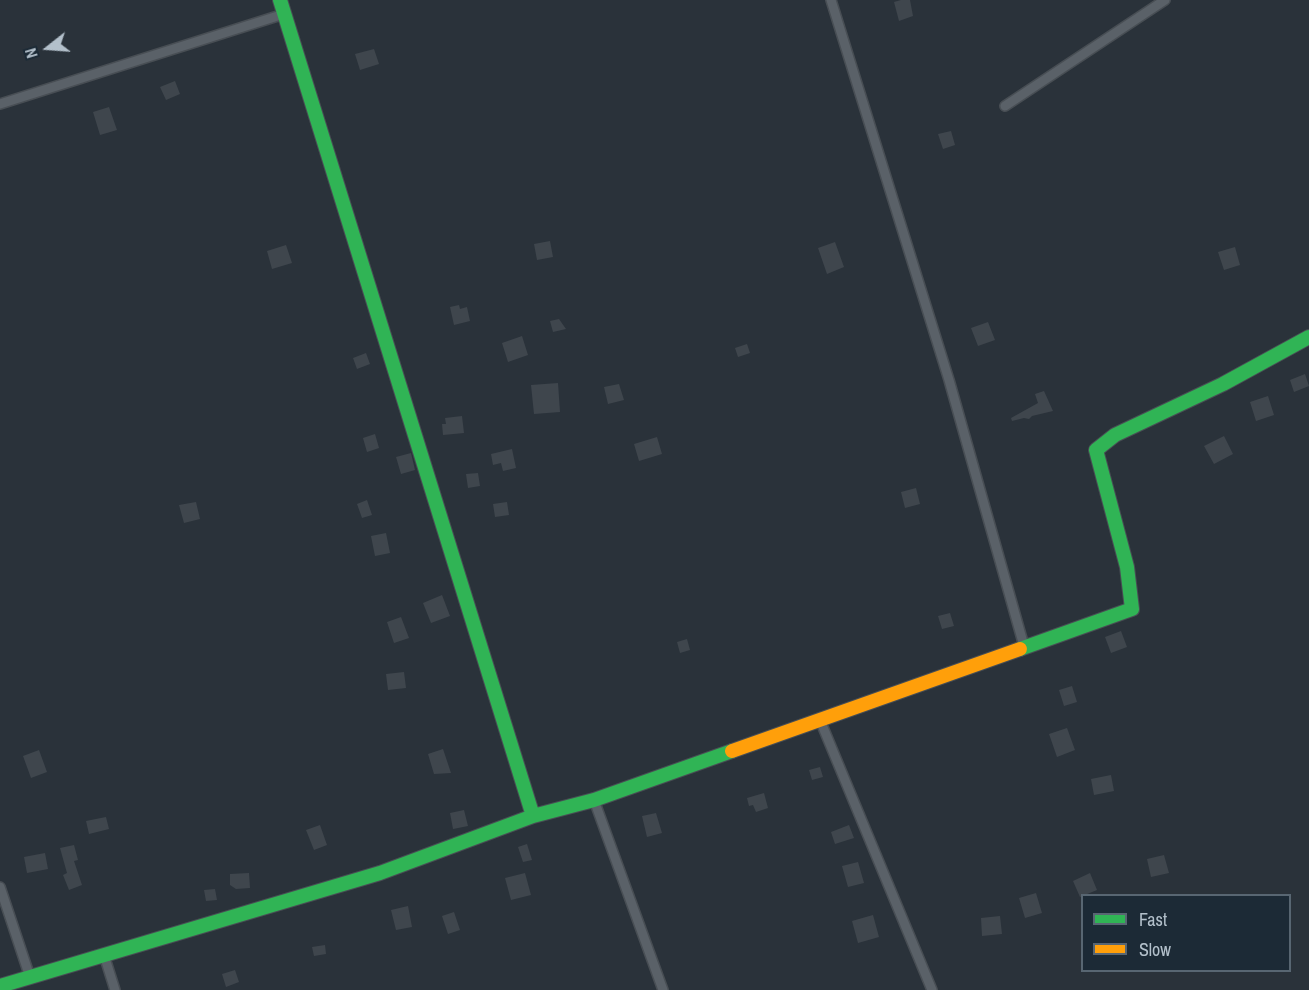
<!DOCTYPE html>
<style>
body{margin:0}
#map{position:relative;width:1309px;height:990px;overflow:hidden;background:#2a323a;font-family:"Archivo Narrow",sans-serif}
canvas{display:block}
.legend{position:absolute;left:1081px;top:894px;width:210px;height:78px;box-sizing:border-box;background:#1c2a36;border:2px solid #586672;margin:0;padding:8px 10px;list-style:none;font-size:18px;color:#b3c0cb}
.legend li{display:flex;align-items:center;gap:12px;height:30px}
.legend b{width:30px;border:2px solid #586672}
.north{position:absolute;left:18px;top:18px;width:60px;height:60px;-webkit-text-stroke:4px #1c2a36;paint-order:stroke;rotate:253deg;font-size:16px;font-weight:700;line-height:24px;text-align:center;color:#b3c0cb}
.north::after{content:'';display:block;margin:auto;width:21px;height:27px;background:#b3c0cb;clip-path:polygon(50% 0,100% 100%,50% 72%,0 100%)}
</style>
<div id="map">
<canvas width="1309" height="990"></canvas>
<ul class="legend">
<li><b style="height:8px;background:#30b455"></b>Fast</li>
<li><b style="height:8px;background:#ff9f0a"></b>Slow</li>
</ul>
<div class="north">N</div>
</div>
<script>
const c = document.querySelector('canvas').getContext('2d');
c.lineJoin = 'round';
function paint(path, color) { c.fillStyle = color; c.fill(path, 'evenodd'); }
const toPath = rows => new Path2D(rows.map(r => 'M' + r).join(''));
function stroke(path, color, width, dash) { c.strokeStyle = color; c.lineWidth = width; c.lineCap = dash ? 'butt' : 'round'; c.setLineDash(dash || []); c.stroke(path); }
paint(toPath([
 [901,0,910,0,913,16,899,21,894,2],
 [374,49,379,64,360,70,355,54],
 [175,81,180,94,166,100,160,87],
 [109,107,117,130,100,135,93,112],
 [951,131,955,145,943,149,938,134],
 [550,241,553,257,537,260,534,244],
 [835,242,844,267,827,274,818,248],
 [286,245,292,263,272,269,267,251],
 [1235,247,1240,265,1224,270,1218,252],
 [459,305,460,309,467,307,470,321,454,325,450,307],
 [559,319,566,329,553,332,550,321],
 [988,322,995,340,978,346,971,328],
 [522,336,528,355,508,362,502,343],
 [747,344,750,353,738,357,735,348],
 [366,353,370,364,357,369,353,358],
 [1305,374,1309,386,1294,392,1290,380],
 [558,383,560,412,534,414,531,385],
 [619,384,624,400,608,404,604,387],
 [1044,391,1053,411,1032,416,1029,419,1024,418,1012,421,1011,418,1038,403,1035,394],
 [1268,396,1274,415,1256,421,1250,402],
 [462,416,464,433,443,435,442,424,446,424,445,418],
 [375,434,379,448,367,452,363,438],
 [1224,436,1233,454,1214,464,1204,446],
 [657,437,662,454,639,461,634,444],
 [512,449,516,468,503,471,501,463,493,465,491,454],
 [411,453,415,470,401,474,396,457],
 [478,473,480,486,468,488,466,474],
 [916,488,920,504,905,508,901,492],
 [367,500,372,515,362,518,357,504],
 [196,502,200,519,184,523,179,505],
 [507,502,509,515,495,517,493,504],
 [386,533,390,553,375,556,371,536],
 [442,595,450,616,431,623,423,603],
 [950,613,954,626,942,629,938,616],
 [401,617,409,638,394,643,387,622],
 [1121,631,1127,647,1111,653,1105,637],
 [687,639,690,650,680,653,677,642],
 [404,672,406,688,388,690,386,674],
 [1072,686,1077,702,1064,706,1059,690],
 [1067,728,1075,750,1057,757,1049,734],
 [443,749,451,773,434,774,428,754],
 [39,750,47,772,31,778,23,756],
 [820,767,823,777,812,780,809,770],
 [1111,775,1114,791,1094,795,1091,779],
 [764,793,768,808,756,812,753,805,749,806,747,798],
 [464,810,468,826,453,829,450,813],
 [656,813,662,833,647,837,642,816],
 [106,817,109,829,89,834,86,821],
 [320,825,327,845,314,850,306,830],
 [849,825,854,838,835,844,831,832],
 [527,844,532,860,523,862,518,847],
 [74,845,78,860,74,861,82,885,69,890,63,875,67,873,60,848],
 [45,853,48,869,27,873,24,857],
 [1164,855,1169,873,1151,877,1147,859],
 [858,862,864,883,848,887,842,866],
 [249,873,250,888,236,889,230,885,230,874],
 [525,873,531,895,511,900,505,878],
 [1090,873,1097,890,1080,897,1073,881],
 [215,889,217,900,206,901,204,890],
 [1036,893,1042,913,1025,918,1019,898],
 [408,906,412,927,396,930,391,910],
 [454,912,460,930,448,934,442,916],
 [873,915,879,937,858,943,852,921],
 [1000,916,1002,934,982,936,981,918],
 [325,945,326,954,314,956,312,947],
 [235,970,239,982,226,987,222,974]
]), '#3f464d');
const street = toPath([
 [831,0,949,380,1024,646],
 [0,104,284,14],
 [1005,106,1165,0],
 [820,720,932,990],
 [594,800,663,990],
 [0,887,30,977],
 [104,955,115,990]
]);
const fast = toPath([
 [280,0,533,816],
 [1020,649,1132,609,1127,567,1096,450,1115,435,1223,384,1309,337],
 [0,986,380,873,533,816,594,800,732,751]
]);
const slow = toPath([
 [732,751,1020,649]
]);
stroke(street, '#484e54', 12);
stroke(fast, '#484e54', 16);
stroke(slow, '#484e54', 16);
stroke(street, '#5a6168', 9);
stroke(fast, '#30b455', 14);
stroke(slow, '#ff9f0a', 14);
</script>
